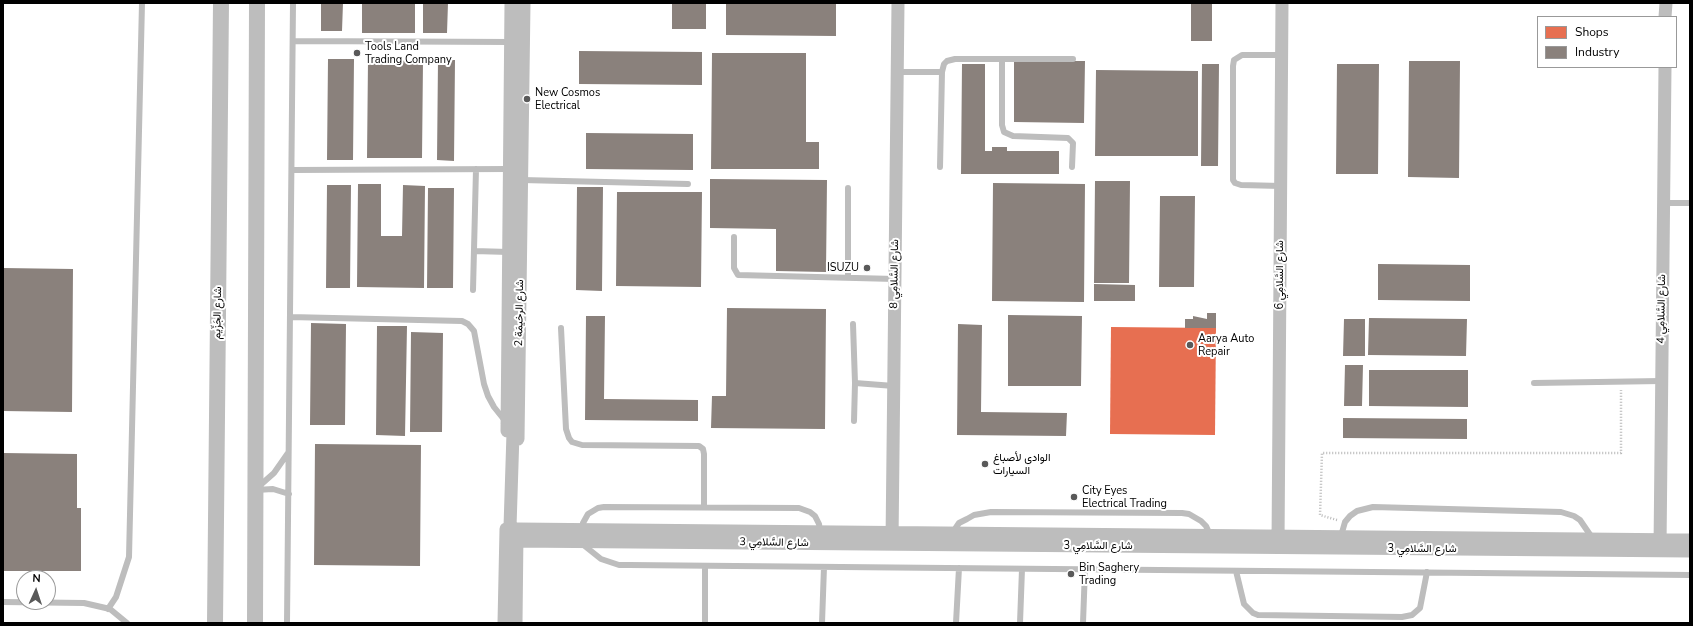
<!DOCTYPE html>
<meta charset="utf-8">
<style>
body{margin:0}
#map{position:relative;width:1693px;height:626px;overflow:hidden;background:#fff;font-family:"Nunito Sans",sans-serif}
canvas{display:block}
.frame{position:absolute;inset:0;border:4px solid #000;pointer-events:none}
.legend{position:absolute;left:1537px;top:16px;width:140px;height:52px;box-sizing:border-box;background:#fff;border:1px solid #999;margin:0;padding:5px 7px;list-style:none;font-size:12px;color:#000}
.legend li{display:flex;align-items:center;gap:8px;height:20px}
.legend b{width:20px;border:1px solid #999}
.north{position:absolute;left:16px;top:570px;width:40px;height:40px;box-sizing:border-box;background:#fff;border:1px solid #999;border-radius:50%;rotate:3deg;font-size:11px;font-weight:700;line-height:16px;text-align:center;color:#000}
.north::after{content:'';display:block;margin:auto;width:14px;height:18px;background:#595959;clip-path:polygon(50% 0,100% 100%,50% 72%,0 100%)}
</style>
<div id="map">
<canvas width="1693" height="626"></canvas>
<div class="frame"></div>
<ul class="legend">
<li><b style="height:11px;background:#e76f51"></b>Shops</li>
<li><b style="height:11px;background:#8a817c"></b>Industry</li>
</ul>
<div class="north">N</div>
</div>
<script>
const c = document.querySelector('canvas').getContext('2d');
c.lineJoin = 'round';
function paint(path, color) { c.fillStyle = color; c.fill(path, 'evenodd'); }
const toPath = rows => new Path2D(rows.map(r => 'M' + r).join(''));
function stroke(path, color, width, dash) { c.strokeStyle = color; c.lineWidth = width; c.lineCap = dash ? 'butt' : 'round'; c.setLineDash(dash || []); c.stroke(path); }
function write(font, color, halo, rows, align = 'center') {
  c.font = font + ' "Nunito Sans",Vazirmatn,sans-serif'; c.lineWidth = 4; c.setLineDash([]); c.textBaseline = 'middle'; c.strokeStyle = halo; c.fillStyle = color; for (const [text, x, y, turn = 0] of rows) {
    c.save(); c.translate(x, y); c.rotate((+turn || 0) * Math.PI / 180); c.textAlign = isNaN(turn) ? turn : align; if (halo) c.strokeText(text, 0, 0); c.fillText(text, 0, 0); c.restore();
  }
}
paint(toPath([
 [1111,327,1216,328,1215,435,1110,434]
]), '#e76f51');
paint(toPath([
 [321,3,343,3,342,31,321,31],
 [362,3,415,3,415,33,362,33],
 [423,3,448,3,447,33,423,33],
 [672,3,706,3,706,29,672,29],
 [726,3,836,3,836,36,726,35],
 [1191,3,1212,3,1212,41,1191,41],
 [579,51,702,52,702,85,579,84],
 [712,53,806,53,806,142,819,142,819,169,711,169],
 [328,59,354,59,353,160,327,160],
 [368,60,423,61,422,158,367,158],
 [438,60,455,60,454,161,437,160],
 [1014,61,1085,61,1084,123,1014,122],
 [1409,61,1460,61,1459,178,1408,177],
 [962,64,985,64,985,151,992,151,992,147,1007,147,1007,151,1059,151,1059,174,961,174],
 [1202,64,1219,64,1218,166,1201,166],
 [1337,64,1379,64,1378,174,1336,174],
 [1096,70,1198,71,1198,156,1095,156],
 [586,133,693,134,693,170,586,169],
 [710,179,827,180,826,272,776,271,776,229,710,228],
 [1095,181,1130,181,1129,283,1094,283],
 [993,183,1085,184,1084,302,992,301],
 [358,184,381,184,381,236,402,236,403,185,425,186,424,288,357,287],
 [327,185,351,185,350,288,326,288],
 [577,187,603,187,602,291,576,290],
 [428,188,454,188,453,288,427,288],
 [617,192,702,192,701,287,616,286],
 [1160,196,1195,196,1194,287,1159,287],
 [1378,264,1470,265,1470,301,1378,300],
 [3,268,73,269,72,412,3,411],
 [1094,284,1135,285,1135,301,1094,301],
 [727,308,826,309,825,429,711,428,712,396,726,396],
 [1207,313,1216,313,1216,328,1185,328,1185,319,1193,319,1193,316,1207,319],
 [1008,315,1082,316,1081,386,1008,386],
 [586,316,605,316,604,399,698,400,698,421,585,420],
 [1369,318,1467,319,1466,356,1368,355],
 [1344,319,1365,319,1365,356,1343,356],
 [311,323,346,324,345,425,310,425],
 [958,324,982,325,981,412,1067,413,1066,436,957,435],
 [377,326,407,326,405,436,376,435],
 [411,332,443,333,442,432,410,432],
 [1345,365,1363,365,1362,406,1344,406],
 [1369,370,1468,370,1468,407,1369,406],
 [1343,418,1467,419,1467,439,1343,438],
 [315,444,421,445,420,566,314,565],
 [3,453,77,454,77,508,81,508,81,571,3,571]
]), '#8a817c');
stroke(toPath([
 [1337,520,1320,515,1322,453,1621,453,1621,390]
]), '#b8b8b8', 2.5, [1, 2]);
stroke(toPath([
 [293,41,511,42],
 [1002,59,1002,125,1004,132,1013,136,1068,138,1073,143,1072,167],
 [897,72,942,72],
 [940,167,942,72,944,64,947,61,955,59,1073,59],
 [292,170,509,169],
 [522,180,688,184],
 [1281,186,1241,185,1235,183,1233,180,1233,66,1234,60,1242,55,1282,55],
 [848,188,848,278],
 [1664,203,1690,203],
 [734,237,734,268,738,275,895,279],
 [474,251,509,252],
 [473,290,476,169],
 [290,317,462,321,468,324,474,331,484,384,488,396,494,407,506,422],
 [853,324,855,383,894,386],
 [561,328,566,429,569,438,572,442,582,445,699,446,703,449,704,454,704,507],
 [1534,383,1661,381],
 [854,421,855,383],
 [257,488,274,473,288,453],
 [256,490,273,489,289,494],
 [582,529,583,523,588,514,598,508,604,507,799,508,810,512,815,516,819,524,820,531],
 [953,532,959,523,967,519,974,515,991,512,1182,513,1189,514,1201,521,1206,526,1210,535],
 [1341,536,1345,522,1350,516,1357,511,1373,507,1561,512,1574,516,1580,520,1593,539],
 [581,543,601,559,619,565,629,565,1690,575],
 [705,566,705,623],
 [1236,571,1244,604,1253,613,1258,615,1402,617,1412,615,1420,608,1427,572],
 [3,602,84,603,110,609,127,623],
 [108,609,116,597,129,557,142,3],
 [287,623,293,3],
 [822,623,824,567],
 [956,623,959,568],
 [1020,623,1022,569],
 [1083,623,1085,569]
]), '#bdbdbd', 6);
stroke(toPath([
 [1665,17,1666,3],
 [507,423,510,425,513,433,510,527,512,535,516,541,1690,551],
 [507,431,511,3],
 [518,439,524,3],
 [506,538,511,532,517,529,1690,540],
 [892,541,898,3],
 [1278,543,1282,3],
 [1660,547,1665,67],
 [504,623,506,529],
 [516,623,517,533]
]), '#bdbdbd', 13);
stroke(toPath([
 [215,623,221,3],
 [255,623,257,3]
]), '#bdbdbd', 16);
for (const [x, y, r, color] of [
 [357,53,4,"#595959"],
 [527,99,4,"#595959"],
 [867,268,4,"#595959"],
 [1190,345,4,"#595959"],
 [985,464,4,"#595959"],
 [1074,497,4,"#595959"],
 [1071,574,4,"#595959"]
]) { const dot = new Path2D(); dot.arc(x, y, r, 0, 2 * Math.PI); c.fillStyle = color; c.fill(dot); stroke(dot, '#fff', 1.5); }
write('11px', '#000', '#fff', [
 ["Tools Land",365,47],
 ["Trading Company",365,60],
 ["New Cosmos",535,93],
 ["Electrical",535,106],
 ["ISUZU",859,268,"right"],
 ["Aarya Auto",1198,339],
 ["Repair",1198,352],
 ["الوادي لأصباغ",993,458],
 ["السيارات",993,471],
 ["City Eyes",1082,491],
 ["Electrical Trading",1082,504],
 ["Bin Saghery",1079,568],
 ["Trading",1079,581]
], 'left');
write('11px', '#000', '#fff', [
 ["شارع السَّلامِي 8",895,274,-89],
 ["شارع السَّلامِي 6",1280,275,-90],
 ["شارع السَّلامِي 4",1662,309,-89],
 ["شارع الجَزِّيم",218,313,-89],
 ["شارع الرخيمَة 2",520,313,-89],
 ["شارع السَّلامِي 3",774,543,1],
 ["شارع السَّلامِي 3",1098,546],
 ["شارع السَّلامِي 3",1422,549]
]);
</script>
